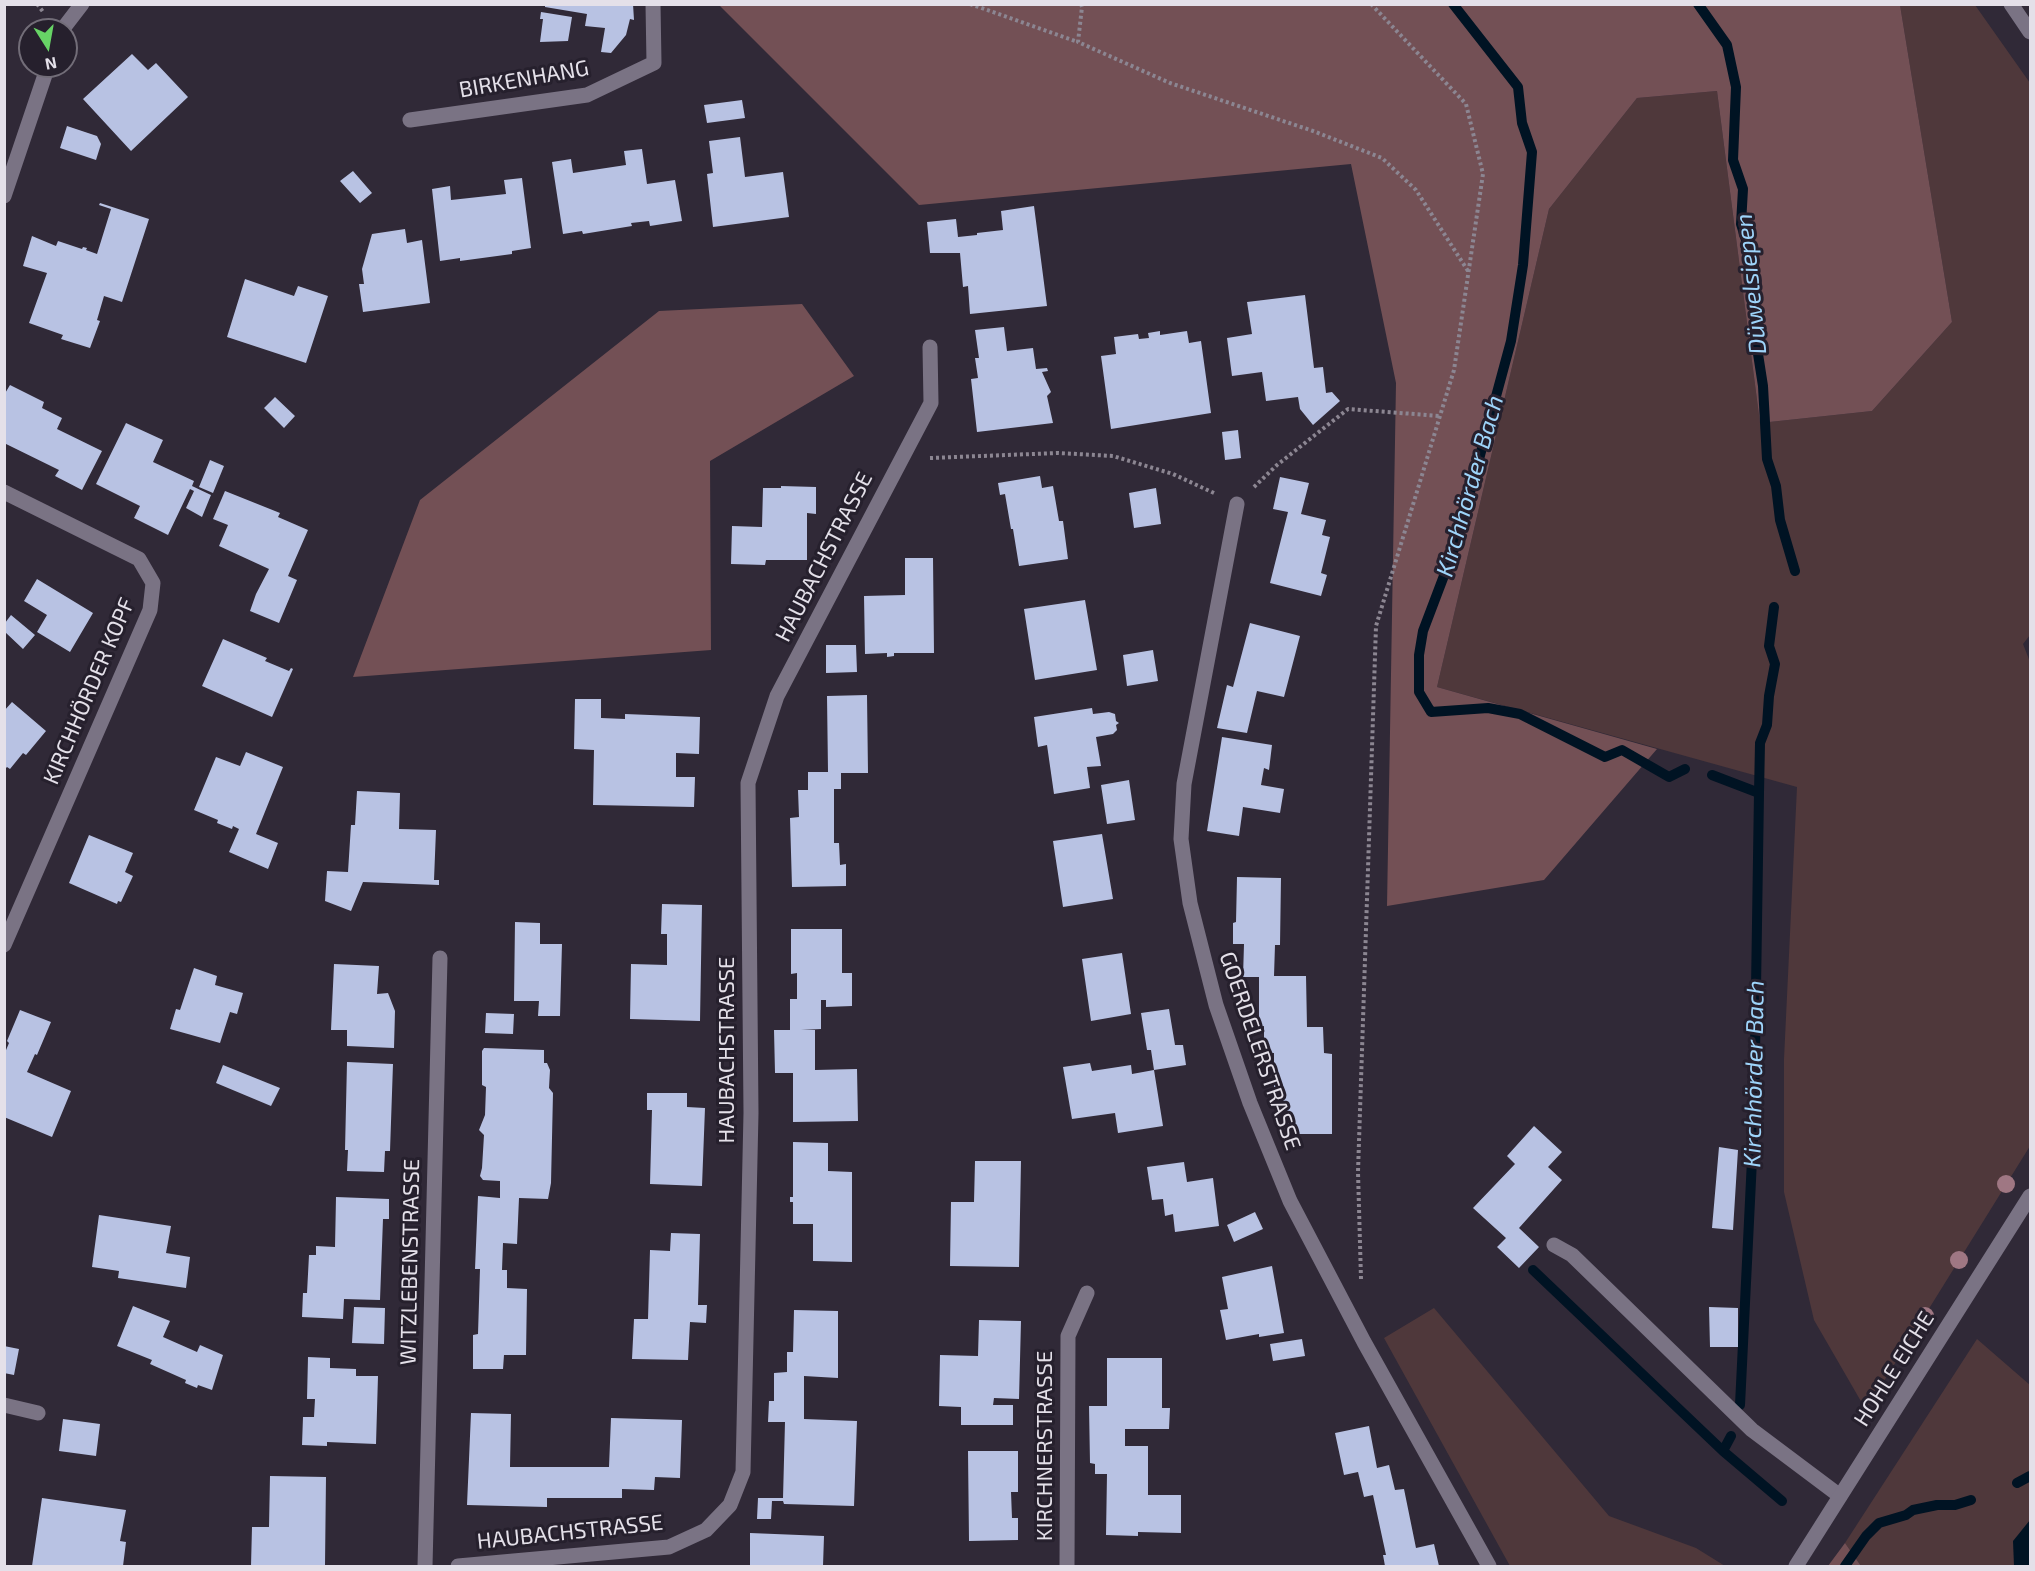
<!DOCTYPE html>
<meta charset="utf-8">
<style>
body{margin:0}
#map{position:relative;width:2035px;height:1571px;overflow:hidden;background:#302937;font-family:"Exo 2",sans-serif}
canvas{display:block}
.frame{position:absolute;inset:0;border:6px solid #e4e0e9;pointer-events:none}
.north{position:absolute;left:18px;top:18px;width:60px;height:60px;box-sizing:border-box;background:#26202d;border:2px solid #726d78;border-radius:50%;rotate:169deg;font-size:16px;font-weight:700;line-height:24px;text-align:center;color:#e4e0e9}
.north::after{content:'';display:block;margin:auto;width:21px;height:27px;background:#67d466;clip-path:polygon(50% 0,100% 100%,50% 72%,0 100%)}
</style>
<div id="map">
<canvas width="2035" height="1571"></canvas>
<div class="frame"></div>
<div class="north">N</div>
</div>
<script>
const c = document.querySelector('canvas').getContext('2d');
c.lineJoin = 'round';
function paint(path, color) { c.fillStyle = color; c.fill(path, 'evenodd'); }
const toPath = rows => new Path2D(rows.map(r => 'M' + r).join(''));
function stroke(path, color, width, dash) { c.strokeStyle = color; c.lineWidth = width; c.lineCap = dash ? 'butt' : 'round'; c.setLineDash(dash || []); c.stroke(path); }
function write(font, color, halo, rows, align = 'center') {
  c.font = font + ' "Exo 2",sans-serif'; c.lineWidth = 6; c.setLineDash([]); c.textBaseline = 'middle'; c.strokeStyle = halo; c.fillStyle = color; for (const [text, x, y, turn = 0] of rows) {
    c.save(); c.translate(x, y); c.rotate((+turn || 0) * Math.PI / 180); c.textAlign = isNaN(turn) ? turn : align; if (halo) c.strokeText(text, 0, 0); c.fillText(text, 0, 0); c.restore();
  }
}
paint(toPath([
 [1900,5,1975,5,2030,83,2030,635,2023,644,2030,662,2030,1146,1866,1410,1814,1320,1784,1192,1784,1059,1797,787,1437,687,1549,209,1637,98,1717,91,1760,423,1872,411,1952,322],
 [1434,1308,1609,1516,1696,1548,1725,1566,1510,1566,1384,1338],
 [1977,1339,2030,1385,2030,1566,1861,1566,1845,1543]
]), '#4f383b');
paint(toPath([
 [719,5,1900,5,1952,322,1872,411,1760,423,1717,91,1637,98,1549,209,1437,687,1657,749,1544,880,1387,906,1396,383,1351,164,919,205],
 [802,304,854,376,710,461,711,650,353,677,420,500,659,311],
 [1845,1543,1861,1566,1828,1566]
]), '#735055');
paint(toPath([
 [2030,1520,2030,1566,2014,1566,2013,1541]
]), '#001323');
stroke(toPath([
 [1453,4,1518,87,1522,123,1532,152,1523,265,1511,341,1456,544,1423,631,1419,655,1419,692,1431,712,1488,708,1520,714,1605,757,1622,750,1669,777,1685,769],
 [1698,4,1727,45,1736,87,1733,160,1743,189,1741,224,1754,265,1756,341,1763,386,1767,459,1776,486,1780,520,1795,571],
 [1712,775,1759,793,1754,1119,1740,1405],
 [1759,793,1760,743,1767,725,1769,696,1775,664,1769,646,1774,607],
 [1533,1270,1723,1451],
 [1731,1436,1723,1451,1782,1501],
 [2017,1483,2030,1476],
 [1845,1566,1866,1536,1879,1523,1906,1515,1913,1510,1937,1505,1955,1505,1971,1500]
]), '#001323', 10);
paint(toPath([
 [545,4,633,4,634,20,630,19,626,35,611,53,601,52,605,28,585,26,587,14,545,7],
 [541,12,572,17,568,41,540,42,543,19,540,19],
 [132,54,148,70,156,63,188,97,131,151,83,99],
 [742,100,745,118,707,123,704,105],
 [67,126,97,136,101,144,96,160,60,148],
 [740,137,745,177,783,172,789,217,713,227,707,174,713,173,709,141],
 [642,149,647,184,675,180,682,221,650,226,649,221,631,223,632,226,583,234,582,231,563,234,552,162,571,159,573,173,626,165,624,151],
 [353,171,372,193,360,203,340,181],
 [522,178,531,248,512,251,512,254,460,261,460,258,440,261,432,189,450,186,451,200,506,194,504,180],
 [100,203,149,219,122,302,104,296,97,320,100,321,90,348,61,339,63,335,29,323,47,273,23,266,32,236,56,246,58,241,82,249,83,247,87,248,86,250,97,254,111,209,99,205],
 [1034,206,1047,306,970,314,968,286,963,287,960,253,930,253,927,222,956,219,958,237,977,235,977,233,1003,230,1001,211],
 [405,229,407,243,422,240,430,303,363,312,359,284,364,284,362,269,372,234],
 [245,279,294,296,298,286,328,296,306,363,227,337],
 [1305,295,1314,368,1323,367,1326,393,1332,392,1340,401,1313,425,1300,409,1298,397,1266,401,1262,372,1232,376,1227,338,1252,334,1247,302],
 [1004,327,1007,351,1033,348,1036,369,1047,368,1048,371,1042,372,1051,392,1047,396,1053,423,977,432,971,379,978,378,975,358,979,358,975,330],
 [1160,331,1160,335,1187,331,1189,343,1201,341,1211,413,1111,429,1101,356,1116,354,1114,337,1138,334,1139,339,1149,338,1148,333],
 [10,385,44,402,42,408,62,418,57,429,102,451,82,490,55,476,59,470,4,443,4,395],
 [275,397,295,416,284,428,264,408],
 [126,423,163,440,153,462,194,481,192,486,211,495,202,517,186,508,194,491,190,489,168,535,134,518,140,506,96,484],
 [1238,430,1241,458,1225,460,1222,432],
 [210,460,224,466,213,493,199,487],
 [1040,476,1042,488,1053,486,1059,521,1063,521,1068,559,1019,566,1013,529,1011,529,1005,494,1000,495,998,483],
 [1280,477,1309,483,1301,514,1326,520,1322,535,1330,537,1321,573,1327,575,1321,596,1270,583,1288,512,1273,509],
 [781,486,816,487,816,514,807,513,807,560,766,560,765,565,731,564,732,526,762,527,763,488,781,488],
 [1156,488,1161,524,1134,528,1129,493],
 [225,491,280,513,278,517,308,530,288,576,297,580,279,623,250,611,256,594,269,569,219,546,228,525,213,519],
 [905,558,933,558,934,653,894,653,894,656,887,657,887,653,865,654,864,596,905,595],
 [37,579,93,613,70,652,37,632,47,615,24,601],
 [1085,600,1097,670,1035,680,1024,609],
 [11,615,35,635,23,649,5,632,5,623],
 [1250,623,1300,636,1284,697,1257,691,1247,733,1217,728,1227,685,1233,687],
 [223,639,267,658,265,661,289,671,291,668,293,669,272,717,202,686],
 [826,645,856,645,857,672,826,673],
 [1153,650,1158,681,1127,686,1123,655],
 [867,695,868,773,841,773,841,789,834,789,834,843,839,843,840,865,846,864,846,886,792,887,790,818,799,817,798,790,808,790,808,772,828,772,827,696],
 [575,699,601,699,601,718,625,719,625,714,700,717,699,754,676,753,676,777,695,777,694,807,593,805,594,750,574,749],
 [12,702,46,731,26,755,23,753,10,769,7,767,4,770,4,711],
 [1092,708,1093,714,1109,712,1115,714,1116,721,1119,723,1116,725,1117,730,1113,734,1096,737,1101,766,1087,767,1090,788,1054,794,1047,745,1038,747,1034,717],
 [1222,737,1272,745,1269,770,1264,768,1261,785,1284,789,1280,813,1243,807,1239,836,1207,831],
 [246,752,283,767,256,834,278,843,268,869,229,852,239,829,233,826,232,829,217,823,218,820,194,810,216,757,240,766],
 [1129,780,1135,820,1107,824,1101,785],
 [357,791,400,793,399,829,436,830,434,880,439,880,439,885,363,882,351,911,325,901,327,871,348,872,351,825,355,825],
 [1102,834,1113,899,1063,907,1053,841],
 [89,835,133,853,125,872,133,876,121,902,118,901,117,904,69,883],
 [1237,877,1281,878,1280,945,1275,945,1274,976,1306,976,1307,1027,1323,1027,1324,1053,1332,1054,1332,1134,1284,1134,1285,1118,1281,1118,1281,1093,1274,1093,1274,1053,1264,1053,1264,1026,1259,1027,1259,977,1243,977,1244,944,1233,944,1233,923,1236,922],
 [662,904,702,905,700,1021,630,1019,631,964,667,965,667,934,661,934],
 [515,922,540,923,540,944,562,944,560,1016,538,1016,539,1001,514,1001],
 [791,929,842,929,842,973,852,973,852,1006,826,1007,826,1000,821,1000,821,1029,801,1030,815,1030,815,1070,857,1069,858,1121,793,1122,793,1073,775,1073,774,1030,790,1030,790,999,797,999,797,973,791,974],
 [1122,953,1131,1014,1091,1021,1082,959],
 [334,964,379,966,377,994,388,993,395,1011,394,1048,347,1046,347,1030,331,1030],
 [194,968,217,976,215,985,243,993,237,1014,230,1012,220,1043,170,1029,176,1009,180,1010],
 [1169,1009,1175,1045,1183,1045,1186,1065,1154,1070,1151,1050,1147,1050,1141,1013],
 [20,1010,51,1022,37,1055,35,1054,27,1072,71,1091,52,1137,4,1117,4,1055,9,1043,7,1041],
 [486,1013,514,1014,513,1034,485,1033],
 [484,1048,544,1050,544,1063,547,1063,550,1070,549,1088,553,1093,551,1183,548,1199,519,1198,517,1244,503,1243,502,1270,507,1270,507,1288,527,1289,526,1355,504,1355,503,1369,473,1369,473,1335,478,1334,480,1269,475,1269,478,1196,500,1198,500,1181,483,1180,480,1176,482,1168,484,1135,479,1130,485,1115,486,1087,482,1085,482,1051],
 [347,1062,393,1064,390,1151,385,1151,384,1172,347,1171,348,1150,345,1150],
 [1090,1063,1092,1071,1131,1065,1132,1074,1154,1070,1163,1126,1118,1133,1115,1113,1072,1119,1063,1067],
 [223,1065,280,1088,271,1106,216,1083],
 [647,1093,687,1093,687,1107,705,1108,702,1186,650,1184,652,1110,647,1110],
 [1534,1126,1562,1152,1548,1167,1562,1180,1519,1228,1539,1247,1519,1268,1497,1247,1506,1238,1473,1208,1515,1164,1507,1156],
 [793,1142,828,1143,828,1171,852,1172,852,1262,813,1261,813,1224,793,1224,793,1202,790,1202,790,1197,793,1197],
 [1719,1147,1738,1150,1733,1230,1712,1228],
 [975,1161,1021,1161,1019,1267,950,1266,951,1202,974,1202],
 [1184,1162,1187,1182,1213,1178,1219,1226,1175,1232,1173,1214,1165,1216,1163,1199,1152,1200,1147,1167],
 [336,1197,389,1199,389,1219,383,1219,380,1300,344,1299,343,1319,302,1317,303,1293,307,1293,309,1255,316,1255,316,1246,335,1247],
 [1255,1212,1263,1229,1234,1242,1227,1225],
 [99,1215,171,1226,166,1253,190,1257,186,1288,118,1278,119,1271,92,1267],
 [671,1233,700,1234,698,1305,707,1305,706,1323,690,1322,688,1360,632,1359,634,1319,648,1319,650,1250,670,1251],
 [1272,1266,1284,1333,1259,1337,1259,1334,1226,1340,1220,1310,1228,1309,1222,1277],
 [133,1306,170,1321,163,1337,197,1352,200,1345,223,1355,212,1390,198,1385,197,1388,185,1383,186,1380,150,1364,152,1360,117,1346],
 [354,1307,385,1308,384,1344,352,1343],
 [1709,1307,1738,1308,1738,1347,1710,1347],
 [794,1310,838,1311,838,1378,804,1376,804,1419,857,1421,854,1506,784,1504,783,1501,772,1501,771,1519,757,1519,758,1498,783,1498,785,1422,768,1422,769,1401,774,1401,774,1373,787,1372,787,1352,793,1352],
 [979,1320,1021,1321,1019,1399,994,1398,993,1405,1013,1405,1013,1425,961,1425,961,1407,939,1406,940,1355,978,1356],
 [1302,1339,1305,1356,1273,1361,1270,1344],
 [4,1346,19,1349,14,1375,4,1373],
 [308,1357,330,1358,330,1368,356,1369,356,1376,378,1376,376,1444,327,1442,327,1446,302,1445,303,1417,314,1417,315,1399,307,1399],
 [1107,1358,1162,1358,1162,1408,1170,1408,1169,1429,1125,1429,1125,1446,1148,1446,1148,1495,1181,1495,1181,1533,1138,1532,1138,1536,1106,1535,1107,1474,1095,1474,1095,1464,1090,1463,1089,1406,1107,1406],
 [471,1413,511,1414,510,1467,609,1467,611,1418,682,1420,680,1478,655,1477,654,1490,622,1489,622,1498,547,1498,547,1507,467,1505],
 [63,1419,100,1424,96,1456,59,1451],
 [1369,1426,1377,1468,1389,1465,1395,1490,1404,1489,1416,1548,1434,1544,1439,1566,1385,1566,1383,1555,1386,1555,1373,1495,1364,1497,1358,1472,1344,1475,1335,1433],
 [968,1451,1018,1451,1018,1492,1011,1492,1012,1518,1018,1518,1018,1540,969,1541],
 [270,1476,326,1477,325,1565,251,1566,252,1527,269,1527],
 [42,1498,126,1510,120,1541,126,1542,123,1566,32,1566],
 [750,1533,824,1536,823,1566,750,1566]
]), '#b8c2e3');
stroke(toPath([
 [37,4,44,13],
 [970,4,1078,42],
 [1081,4,1082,7,1078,42,1170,83,1313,131,1382,158,1416,190,1468,271],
 [930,458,1058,453,1113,456,1173,474,1216,494],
 [1254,487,1277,465,1348,409,1440,416],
 [1361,1279,1358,1172,1376,626,1454,370,1483,174,1466,104,1371,4]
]), '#8c8692', 4, [3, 3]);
stroke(toPath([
 [1554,1245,1572,1255,1752,1430,1840,1496],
 [4,1405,38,1413]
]), '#7a7384', 15);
stroke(toPath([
 [2011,4,2030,32],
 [62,30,82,4],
 [410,120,587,95,654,63,653,4],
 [4,196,48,66],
 [4,492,139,559,153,583,150,610,4,945],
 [1237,504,1184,784,1181,839,1190,903,1216,1005,1250,1103,1290,1201,1364,1342,1489,1566],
 [425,1566,440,958],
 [458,1566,669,1547,706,1530,730,1505,743,1472,751,1113,748,783,777,696,931,403,930,347],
 [1067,1566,1068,1336,1087,1293],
 [1796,1566,2030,1196]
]), '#7a7384', 15);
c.fillStyle = '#9f7783';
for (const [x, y] of [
 [2006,1184],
 [1959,1260],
 [1925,1316]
]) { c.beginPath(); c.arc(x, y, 9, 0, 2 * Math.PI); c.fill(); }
write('22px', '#e4e0e9', '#26202d', [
 ["BIRKENHANG",524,79,-10],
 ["HAUBACHSTRASSE",824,557,-63],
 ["KIRCHHÖRDER KOPF",89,691,-67],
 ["HAUBACHSTRASSE",727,1050,-90],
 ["GOERDELERSTRASSE",1260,1051,71],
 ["WITZLEBENSTRASSE",410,1262,-89],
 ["HOHLE EICHE",1894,1369,-58],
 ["KIRCHNERSTRASSE",1045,1446,-90],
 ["HAUBACHSTRASSE",570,1532,-6]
]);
write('italic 24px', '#9ed4fa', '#26202d', [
 ["Düwelsiepen",1751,284,-96],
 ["Kirchhörder Bach",1470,486,-74],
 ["Kirchhörder Bach",1754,1074,-89]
]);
</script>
